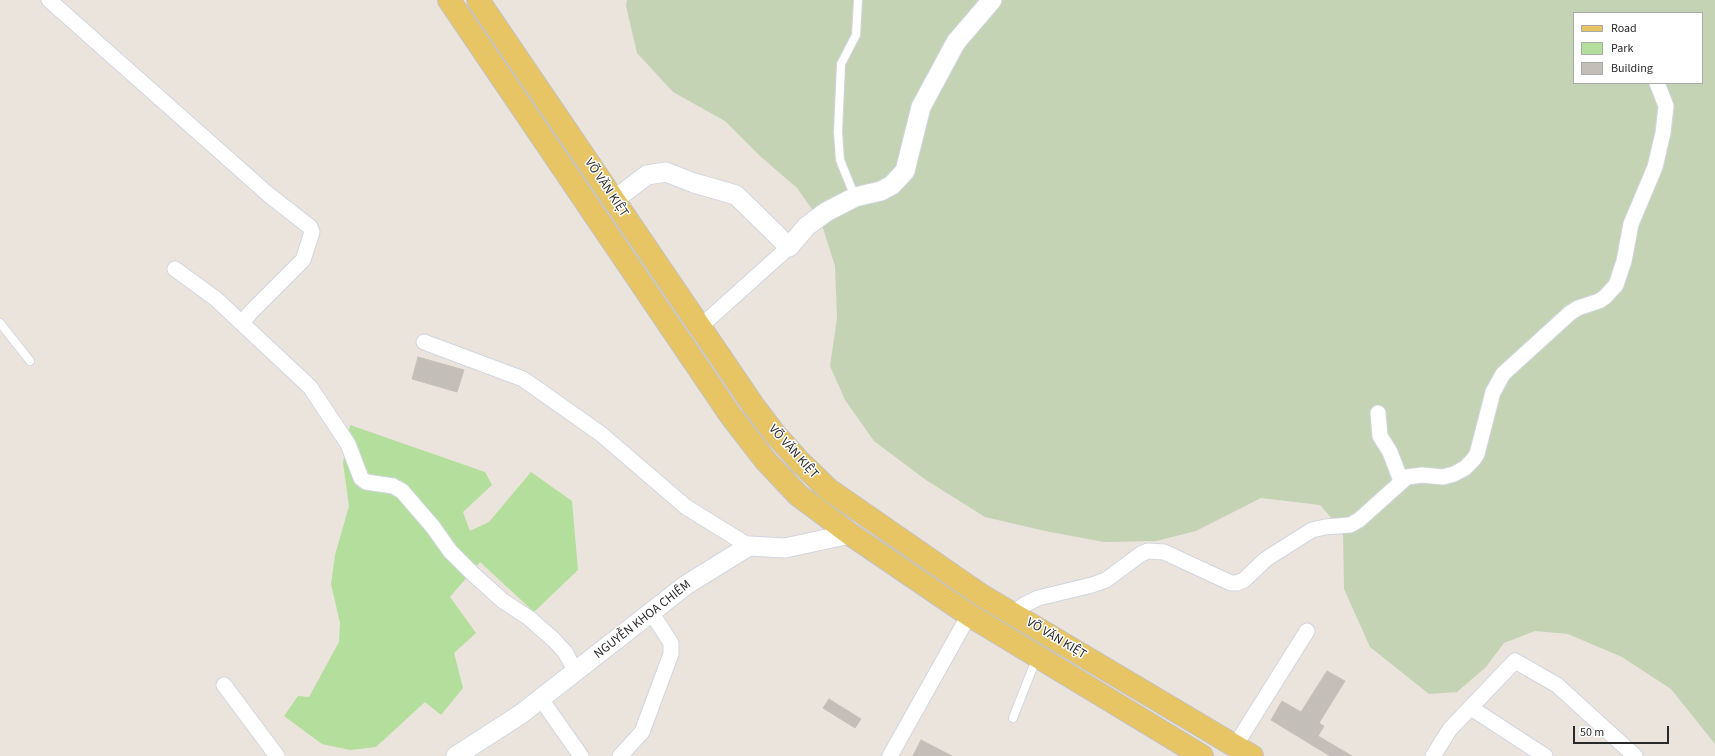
<!DOCTYPE html>
<meta charset="utf-8">
<style>
body{margin:0}
#map{position:relative;width:1715px;height:756px;overflow:hidden;background:#eae4dc;font-family:"Source Sans 3",sans-serif}
canvas{display:block}
.legend{position:absolute;left:1573px;top:12px;width:130px;height:72px;box-sizing:border-box;background:#fff;border:1px solid #a9a9a9;margin:0;padding:5px 7px;list-style:none;font-size:12px;color:#292929}
.legend li{display:flex;align-items:center;gap:8px;height:20px}
.legend b{width:20px;border:1px solid #a9a9a9}
.scale{position:absolute;left:1573px;top:726px;width:96px;height:18px;box-sizing:border-box;border:2px solid #292929;border-top:0;padding-left:5px;font-size:12px;line-height:14px;white-space:nowrap;color:#292929;-webkit-text-stroke:3px #fff;paint-order:stroke}
</style>
<div id="map">
<canvas width="1715" height="756"></canvas>
<ul class="legend">
<li><b style="height:5px;background:#e7c564"></b>Road</li>
<li><b style="height:11px;background:#b4de9c"></b>Park</li>
<li><b style="height:11px;background:#c3beb7"></b>Building</li>
</ul>
<div class="scale">50 m</div>
</div>
<script>
const c = document.querySelector('canvas').getContext('2d');
c.lineJoin = 'round';
function paint(path, color) { c.fillStyle = color; c.fill(path, 'evenodd'); }
const toPath = rows => new Path2D(rows.map(r => 'M' + r).join(''));
function stroke(path, color, width, dash) { c.strokeStyle = color; c.lineWidth = width; c.lineCap = dash ? 'butt' : 'round'; c.setLineDash(dash || []); c.stroke(path); }
function write(font, color, halo, rows, align = 'center') {
  c.font = font + ' "Source Sans 3",sans-serif'; c.lineWidth = 3; c.setLineDash([]); c.textBaseline = 'middle'; c.strokeStyle = halo; c.fillStyle = color; for (const [text, x, y, turn = 0] of rows) {
    c.save(); c.translate(x, y); c.rotate((+turn || 0) * Math.PI / 180); c.textAlign = isNaN(turn) ? turn : align; if (halo) c.strokeText(text, 0, 0); c.fillText(text, 0, 0); c.restore();
  }
}
paint(toPath([
 [350,425,485,472,492,485,463,512,470,531,489,522,531,472,572,501,578,570,534,612,480,562,450,597,476,633,454,653,463,688,441,715,425,702,376,747,350,750,322,744,284,716,298,696,309,697,339,642,340,623,331,584,335,555,349,506,343,463]
]), '#b4de9c');
paint(toPath([
 [627,0,1715,0,1715,744,1671,689,1622,657,1568,634,1535,631,1504,643,1486,667,1457,692,1429,694,1370,647,1344,589,1343,531,1320,505,1261,498,1196,531,1156,541,1104,542,1045,531,985,517,926,480,874,441,845,400,830,366,837,318,835,266,821,222,797,188,760,156,725,121,673,92,637,53,626,6],
 [1574,13,1702,13,1702,83,1574,83]
]), '#c4d3b4');
const building = toPath([
 [418,357,464,370,457,392,412,379,418,357],
 [1327,671,1345,681,1319,723,1324,726,1318,736,1352,756,1330,756,1271,720,1282,701,1301,712,1327,671],
 [829,699,861,719,855,728,823,708,829,699],
 [921,740,952,756,913,756,921,740]
]);
paint(building, '#c3beb7');
stroke(building, '#c6c0b6', 1);
const service = toPath([
 [855,197,840,160,838,132,841,64,856,35,858,0],
 [0,323,30,361],
 [1013,718,1037,657]
]);
const minor = toPath([
 [49,0,269,195,310,227,312,232,303,260,250,313,242,323],
 [175,269,216,299,310,387,348,444,361,478,366,482,393,486,402,491,433,527,450,551,473,574,503,601,529,618,554,640,565,652,576,672],
 [701,326,789,247],
 [424,342,523,379,601,434,686,507,749,546],
 [1378,413,1380,436,1390,452,1401,481],
 [1013,613,1024,605,1038,598,1092,585,1106,580,1141,554,1148,551,1164,552,1231,583,1237,583,1244,580,1266,559,1312,530,1325,527,1350,525,1359,520,1407,477,1422,475,1443,477,1454,474,1465,468,1473,460,1477,454,1493,392,1503,374,1570,313,1578,308,1599,301,1605,297,1616,285,1624,261,1631,224,1655,167,1663,133,1666,106,1657,83],
 [224,685,277,756],
 [541,699,581,756],
 [1471,708,1545,756],
 [1235,746,1307,631],
 [620,756,642,732,671,654,671,643,651,612],
 [890,756,969,615],
 [1433,756,1450,729,1515,661,1557,685,1635,756]
]);
const tertiary = toPath([
 [614,200,647,175,666,172,694,183,736,195,789,247,807,226,826,212,855,197,881,191,892,185,905,171,921,107,956,42,992,0],
 [456,756,521,714,686,585,749,546,785,548,850,534]
]);
const primary = toPath([
 [449,0,731,416,765,460,798,495,850,534,969,615,1202,756],
 [478,0,753,405,774,433,800,462,828,489,981,595,1252,756]
]);
stroke(service, '#d1d5e1', 10);
stroke(minor, '#d1d5e1', 17);
stroke(tertiary, '#d1d5e1', 21);
stroke(primary, '#c3c3c3', 24);
stroke(service, '#fff', 8);
stroke(minor, '#fff', 15);
stroke(tertiary, '#fff', 19);
stroke(primary, '#e7c564', 22);
write('13px', '#292929', '#fff', [
 ["VÕ VĂN KIỆT",606,188,56],
 ["VÕ VĂN KIỆT",793,452,48],
 ["NGUYỄN KHOA CHIÊM",643,620,-38],
 ["VÕ VĂN KIỆT",1056,639,31]
]);
</script>
